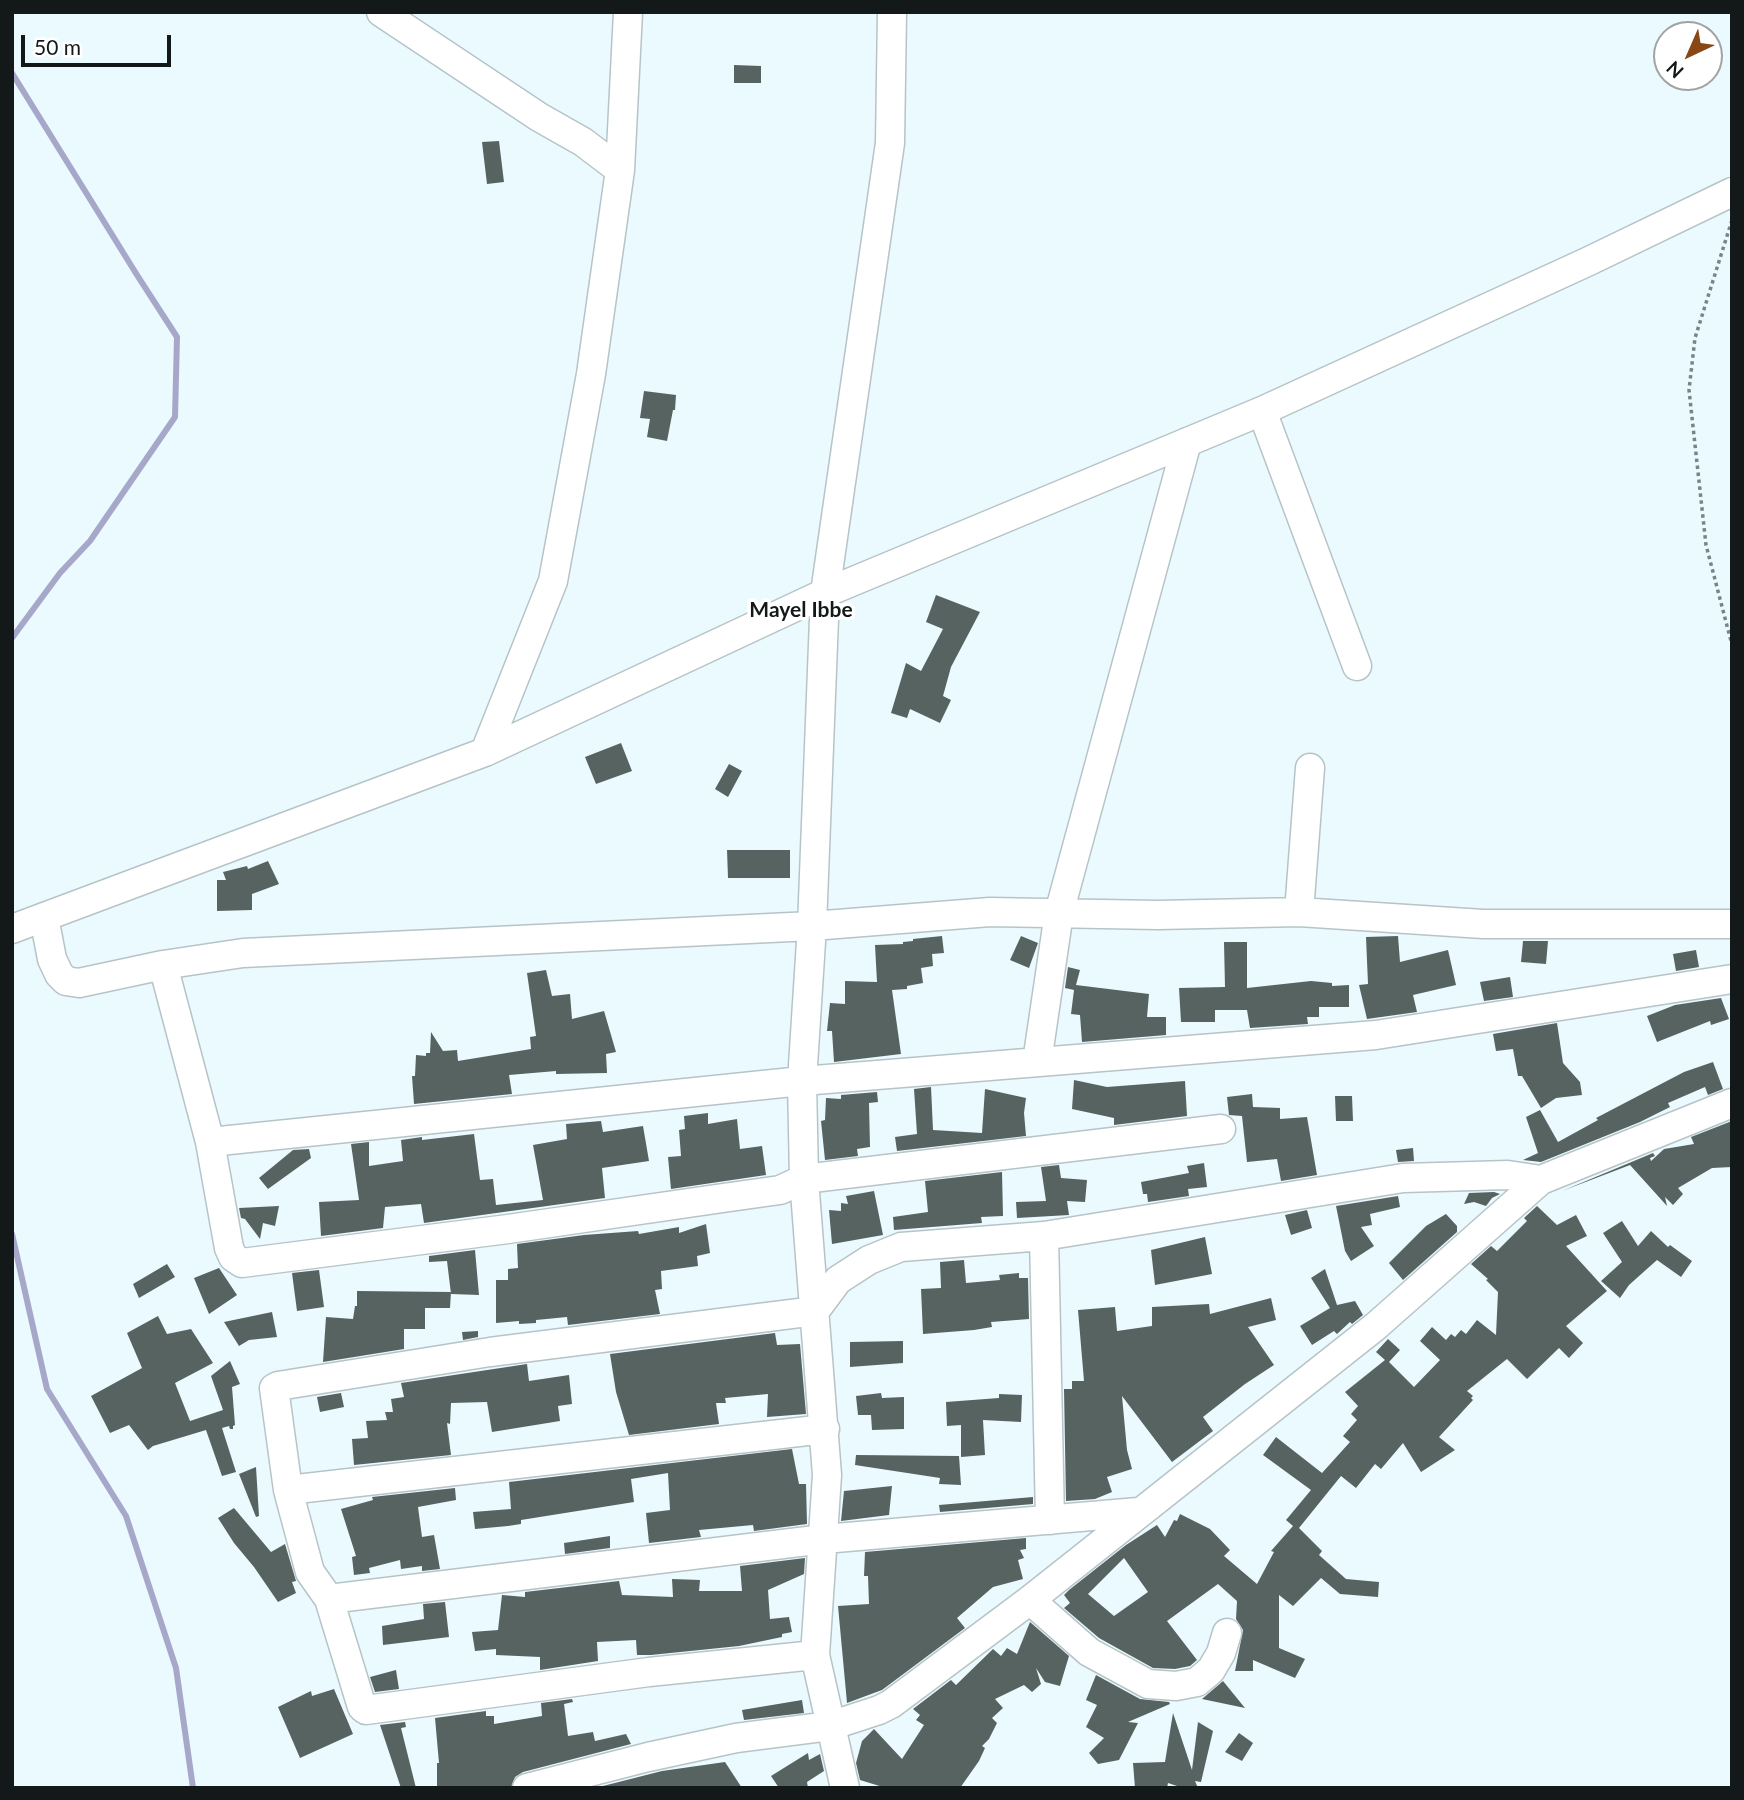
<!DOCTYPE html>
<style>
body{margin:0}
#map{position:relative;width:1744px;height:1800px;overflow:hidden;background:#ebfafe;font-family:Lato,sans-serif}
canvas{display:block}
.frame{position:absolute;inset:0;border:14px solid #131819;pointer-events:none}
.north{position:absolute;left:1653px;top:21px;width:70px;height:70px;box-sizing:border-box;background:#fff;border:2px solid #a1a3a3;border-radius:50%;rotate:224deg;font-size:19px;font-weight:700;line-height:28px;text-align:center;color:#131819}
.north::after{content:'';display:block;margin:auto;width:24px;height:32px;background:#894715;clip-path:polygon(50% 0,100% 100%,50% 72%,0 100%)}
.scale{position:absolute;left:21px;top:35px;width:150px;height:32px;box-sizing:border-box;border:4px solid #131819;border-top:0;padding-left:9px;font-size:21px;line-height:24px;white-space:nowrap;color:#131819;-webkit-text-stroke:5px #fff;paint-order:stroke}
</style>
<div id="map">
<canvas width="1744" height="1800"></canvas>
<div class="frame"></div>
<div class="north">N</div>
<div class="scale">50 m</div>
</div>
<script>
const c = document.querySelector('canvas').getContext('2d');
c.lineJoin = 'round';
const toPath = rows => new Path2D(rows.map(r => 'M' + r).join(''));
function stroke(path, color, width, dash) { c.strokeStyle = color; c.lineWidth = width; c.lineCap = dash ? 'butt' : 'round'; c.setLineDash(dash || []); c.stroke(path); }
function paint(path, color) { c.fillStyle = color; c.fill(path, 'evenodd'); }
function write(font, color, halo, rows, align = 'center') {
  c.font = font + ' Lato,sans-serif'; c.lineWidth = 7; c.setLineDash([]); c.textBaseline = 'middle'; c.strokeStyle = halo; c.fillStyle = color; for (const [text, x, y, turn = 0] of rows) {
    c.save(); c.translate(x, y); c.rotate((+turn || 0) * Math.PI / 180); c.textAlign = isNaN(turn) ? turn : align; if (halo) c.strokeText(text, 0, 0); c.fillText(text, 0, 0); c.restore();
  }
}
stroke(toPath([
 [12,73,137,275,177,337,175,417,90,541,60,573,12,638],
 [12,1234,47,1389,126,1516,176,1668,193,1788]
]), '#a7a8c9', 6);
paint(toPath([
 [734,65,761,66,761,83,734,83],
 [499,141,504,182,487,184,482,142],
 [644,391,676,395,675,410,673,410,667,441,647,437,650,419,640,418],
 [936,595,980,612,951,667,943,696,951,700,940,723,910,709,907,718,891,713,906,663,921,671,943,629,926,622],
 [621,743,632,771,596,784,585,757],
 [729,764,742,771,728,797,715,789],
 [727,850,790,850,790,878,728,878],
 [268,861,279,884,252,894,252,910,217,911,217,880,226,880,223,872,247,866,248,869],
 [942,936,944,953,932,954,933,966,921,968,923,983,907,986,907,989,892,990,901,1054,834,1062,832,1031,827,1031,830,1003,845,1004,845,981,877,982,875,945,903,944,903,942,913,941,913,939],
 [1021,936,1038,943,1029,968,1010,960],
 [1398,936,1400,962,1448,950,1456,985,1413,995,1417,1012,1367,1019,1359,985,1368,984,1366,937],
 [1523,941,1548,941,1546,964,1521,962],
 [1224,942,1247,942,1247,988,1311,981,1332,983,1332,986,1349,985,1349,1007,1319,1007,1319,1017,1307,1017,1308,1024,1250,1028,1247,1010,1215,1010,1215,1022,1181,1022,1179,988,1225,987],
 [1696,950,1699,967,1676,971,1673,954],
 [1068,967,1080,970,1076,985,1149,994,1147,1017,1166,1017,1166,1035,1082,1042,1080,1015,1071,1014,1074,990,1065,988],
 [546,970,552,996,570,994,572,1019,604,1011,616,1052,606,1054,607,1073,556,1074,556,1071,509,1075,512,1094,414,1104,412,1076,415,1076,416,1055,426,1056,426,1053,430,1053,431,1032,443,1051,457,1050,458,1061,531,1049,530,1037,536,1036,527,973],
 [1510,977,1513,997,1484,1001,1480,982],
 [1721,998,1729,1019,1711,1025,1710,1021,1657,1042,1647,1016,1675,1005],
 [1557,1023,1563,1063,1580,1082,1582,1095,1556,1098,1541,1108,1522,1076,1518,1076,1513,1049,1496,1051,1493,1034],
 [1713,1062,1723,1089,1708,1095,1705,1087,1668,1103,1670,1107,1640,1122,1541,1162,1523,1160,1538,1153,1526,1117,1540,1110,1558,1142,1598,1120,1596,1118,1684,1072],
 [1074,1080,1107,1087,1185,1081,1187,1116,1114,1125,1114,1118,1072,1109],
 [931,1087,933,1130,982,1133,985,1089,1026,1098,1024,1113,1026,1136,897,1151,895,1137,917,1134,914,1089],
 [877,1092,878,1102,869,1103,870,1147,857,1149,858,1156,825,1160,821,1121,825,1120,826,1098,841,1099,841,1095],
 [1252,1094,1253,1107,1280,1108,1280,1119,1307,1117,1317,1175,1281,1181,1277,1159,1247,1162,1242,1116,1229,1115,1227,1097],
 [1335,1096,1352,1096,1353,1121,1336,1121],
 [708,1113,708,1124,737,1119,740,1149,762,1146,766,1175,671,1189,668,1157,681,1156,679,1130,685,1129,684,1116],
 [601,1121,603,1132,643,1126,649,1161,602,1168,605,1198,424,1223,421,1204,385,1207,383,1228,321,1236,319,1202,359,1200,351,1144,369,1142,369,1166,403,1161,401,1140,422,1137,422,1140,474,1134,480,1180,493,1179,496,1205,543,1200,533,1145,567,1139,566,1124],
 [1732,1121,1732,1167,1712,1168,1678,1188,1683,1194,1673,1205,1665,1197,1667,1206,1630,1165,1562,1191,1653,1153,1655,1156,1650,1158,1651,1161,1664,1149,1694,1144,1691,1137],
 [1413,1148,1414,1161,1398,1162,1396,1150],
 [309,1149,311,1158,268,1189,259,1178,293,1150],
 [1204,1163,1207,1187,1188,1189,1189,1196,1148,1202,1147,1194,1143,1194,1141,1182,1189,1173,1187,1166],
 [1059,1165,1061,1178,1087,1180,1085,1202,1067,1201,1069,1215,1017,1218,1016,1202,1046,1201,1041,1167],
 [1002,1172,1003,1216,981,1217,982,1223,894,1230,893,1217,928,1212,925,1181],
 [874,1191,883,1235,832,1244,829,1210,841,1211,841,1203,848,1204,846,1196],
 [1494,1192,1500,1194,1492,1198,1486,1206,1474,1202,1464,1204,1469,1193],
 [1398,1196,1400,1207,1370,1214,1372,1225,1361,1227,1374,1246,1351,1261,1345,1251,1336,1206],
 [279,1206,275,1226,263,1223,260,1239,245,1219,241,1218,239,1208],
 [1537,1206,1557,1225,1576,1215,1587,1236,1566,1246,1607,1291,1566,1326,1583,1343,1569,1358,1559,1348,1527,1379,1507,1359,1467,1391,1473,1396,1471,1398,1473,1400,1439,1437,1455,1450,1421,1472,1403,1443,1381,1469,1375,1464,1356,1488,1341,1476,1299,1528,1322,1551,1319,1555,1346,1579,1379,1582,1378,1597,1340,1594,1321,1578,1293,1606,1279,1595,1279,1648,1305,1659,1295,1678,1253,1660,1253,1671,1235,1671,1243,1630,1236,1619,1237,1601,1218,1584,1167,1621,1197,1660,1190,1666,1175,1669,1153,1668,1099,1638,1064,1608,1070,1603,1064,1595,1069,1590,1126,1545,1157,1525,1165,1537,1174,1520,1177,1521,1180,1514,1210,1529,1230,1550,1224,1556,1257,1584,1274,1552,1271,1551,1293,1526,1286,1520,1311,1490,1263,1455,1276,1437,1322,1473,1350,1442,1343,1436,1357,1420,1351,1414,1358,1406,1345,1392,1385,1360,1376,1352,1388,1339,1400,1350,1389,1362,1414,1387,1440,1360,1420,1341,1432,1327,1446,1340,1451,1334,1455,1337,1461,1330,1466,1334,1477,1320,1496,1335,1498,1292,1486,1280,1488,1279,1471,1264,1491,1246,1497,1251,1527,1221,1524,1218],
 [1124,1558,1148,1592,1114,1616,1088,1594],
 [1307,1210,1312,1228,1291,1235,1285,1215],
 [1446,1214,1457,1226,1457,1232,1403,1280,1389,1263,1426,1226],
 [1622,1221,1638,1246,1651,1231,1668,1247,1670,1245,1692,1261,1681,1277,1657,1260,1629,1285,1620,1298,1601,1281,1622,1262,1603,1233],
 [706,1224,710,1253,697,1256,698,1266,661,1271,662,1289,655,1290,660,1314,568,1325,567,1317,536,1320,536,1323,519,1324,519,1321,496,1323,496,1280,508,1280,508,1269,518,1268,517,1244,584,1235,638,1231,639,1234,679,1227,679,1233],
 [1205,1237,1212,1274,1155,1285,1151,1250],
 [475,1250,479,1295,451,1294,447,1261,429,1262,429,1256],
 [964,1260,966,1283,1000,1280,999,1275,1019,1273,1019,1278,1028,1278,1029,1319,991,1322,992,1327,974,1330,923,1334,921,1289,941,1288,940,1262],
 [167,1264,175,1277,139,1298,133,1284],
 [219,1268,237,1295,209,1314,194,1278],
 [1325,1269,1337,1305,1355,1301,1363,1315,1352,1324,1350,1322,1337,1334,1334,1331,1312,1345,1300,1326,1330,1308,1311,1278],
 [319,1270,324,1307,297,1311,292,1273],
 [357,1291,451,1292,450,1308,425,1308,425,1329,404,1329,404,1349,323,1362,326,1317,353,1319,355,1306,357,1306],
 [1271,1298,1276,1320,1248,1327,1274,1365,1245,1384,1203,1417,1213,1431,1172,1462,1122,1396,1127,1450,1132,1469,1107,1477,1112,1492,1095,1499,1066,1501,1064,1389,1072,1389,1072,1381,1084,1381,1078,1310,1115,1307,1117,1331,1152,1326,1152,1307,1209,1304,1210,1314],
 [272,1312,277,1337,249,1340,239,1346,224,1322],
 [158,1316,167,1334,191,1329,213,1363,175,1383,190,1421,223,1410,211,1376,230,1361,240,1384,232,1387,235,1425,233,1426,233,1429,230,1429,229,1426,222,1428,236,1472,222,1476,206,1430,153,1446,148,1450,129,1425,110,1433,91,1396,142,1368,127,1333],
 [478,1331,478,1337,463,1340,462,1332],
 [775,1333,777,1345,800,1344,806,1414,767,1417,768,1394,725,1398,726,1403,716,1403,719,1424,629,1435,616,1392,610,1354],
 [903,1341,903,1363,850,1367,850,1342],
 [527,1364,529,1381,569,1375,572,1404,558,1406,560,1421,492,1432,487,1402,451,1403,450,1424,447,1423,451,1455,354,1465,352,1439,368,1438,366,1421,387,1420,385,1412,393,1412,391,1399,404,1397,401,1383],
 [341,1393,344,1407,320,1412,317,1397],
 [881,1393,882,1398,904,1397,904,1429,872,1430,871,1415,858,1415,856,1396],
 [999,1394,1022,1395,1021,1422,983,1420,985,1455,961,1457,961,1425,947,1426,946,1402,999,1398],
 [792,1449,799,1484,806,1484,807,1524,754,1531,753,1525,699,1530,701,1537,649,1543,646,1513,670,1510,668,1473,631,1479,634,1502,521,1520,521,1524,508,1526,475,1529,473,1512,511,1509,509,1482],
 [856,1455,959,1456,961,1485,939,1484,940,1478,855,1465],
 [256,1467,259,1516,256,1517,239,1474],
 [892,1486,889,1515,841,1521,844,1491],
 [455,1488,456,1500,418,1507,422,1537,434,1535,440,1569,422,1571,422,1566,401,1569,400,1560,369,1568,370,1573,354,1575,352,1557,356,1556,341,1509,373,1500,372,1497],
 [1033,1497,1033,1504,940,1512,939,1505],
 [234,1508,271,1552,285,1544,296,1581,292,1582,296,1593,278,1602,254,1567,234,1543,218,1518],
 [610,1536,610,1548,565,1554,564,1543],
 [1026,1538,1026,1549,1020,1550,1024,1558,1018,1560,1023,1579,993,1587,957,1618,965,1628,882,1690,847,1703,838,1606,869,1604,868,1576,864,1576,865,1552],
 [805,1558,804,1574,768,1590,770,1619,789,1617,792,1632,782,1634,782,1637,739,1646,651,1655,637,1655,636,1640,597,1642,598,1661,540,1670,540,1657,496,1655,496,1649,475,1651,472,1632,498,1630,502,1595,525,1597,525,1592,619,1581,622,1595,673,1597,672,1579,700,1580,699,1591,742,1591,740,1566],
 [445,1602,449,1637,383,1645,382,1626,424,1619,423,1604],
 [1030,1622,1069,1656,1060,1686,1045,1682,1036,1668,1041,1684,1032,1692,1024,1685,995,1699,1003,1708,992,1718,997,1723,989,1739,982,1746,985,1748,979,1761,960,1788,886,1788,860,1780,856,1763,862,1741,874,1729,902,1759,924,1725,916,1720,920,1715,913,1709,951,1680,956,1685,993,1649,1001,1656,1007,1648,1017,1654],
 [396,1670,399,1689,375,1692,370,1677],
 [1096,1675,1140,1699,1169,1702,1170,1704,1128,1722,1138,1723,1119,1760,1098,1764,1089,1753,1104,1738,1086,1727,1097,1705,1086,1700],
 [1223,1681,1245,1708,1202,1699],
 [334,1689,353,1734,300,1758,278,1707,311,1691,312,1696],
 [572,1699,573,1702,564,1704,568,1736,593,1732,595,1741,626,1734,631,1744,523,1772,515,1777,511,1788,437,1788,437,1763,439,1763,435,1718,486,1711,486,1716,494,1716,494,1724,542,1716,541,1703],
 [802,1700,804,1713,744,1720,742,1710],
 [1173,1713,1192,1770,1198,1722,1213,1731,1201,1782,1195,1781,1198,1788,1183,1788,1168,1783,1167,1788,1135,1788,1133,1763,1165,1762],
 [405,1722,406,1727,401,1728,416,1788,401,1788,380,1725],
 [1239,1733,1253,1743,1242,1761,1225,1752],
 [808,1753,809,1760,820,1754,824,1771,807,1782,808,1788,779,1788,771,1776],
 [725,1762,742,1788,595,1788,662,1771]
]), '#566361');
const minor = toPath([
 [381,12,539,117,583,142,620,170],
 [1262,411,1357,666],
 [485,752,553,581,591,374,620,170,628,12],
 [1299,912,1310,768],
 [44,917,52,959,59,974,66,981,79,983,163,965,243,953,812,926,990,912,1158,915,1299,912,1483,924,1732,924],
 [12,929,485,752,825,593,1262,411,1587,262,1732,192],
 [163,965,210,1142,229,1248,233,1257,242,1263,508,1229,723,1198,780,1190,804,1179,1221,1129],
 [1037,1062,1059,913,1187,442],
 [210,1142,802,1081,1376,1035,1732,979],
 [1044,1236,1050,1520],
 [288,1490,825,1429],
 [329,1599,824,1539,1138,1512],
 [1030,1600,1089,1652,1148,1684,1176,1686,1197,1682,1211,1670,1221,1653,1227,1633],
 [815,1655,649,1672,366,1710,362,1707,329,1599,310,1572,288,1490,274,1388,278,1386,490,1352,815,1311,838,1280,869,1260,901,1247,1044,1236,1403,1178,1508,1175,1541,1180],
 [527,1788,648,1757,736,1738,830,1726,879,1710,891,1704,1030,1600,1376,1326,1541,1180,1732,1103],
 [845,1788,815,1655,827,1475,804,1179,802,1081,812,926,825,593,890,143,892,12]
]);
stroke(minor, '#b6c4c8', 31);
stroke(toPath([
 [1732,220,1695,338,1689,390,1706,545,1732,645]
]), '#7a8386', 3.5, [3.5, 3.5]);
stroke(minor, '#fff', 28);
write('bold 21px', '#131819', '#fff', [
 ["Mayel Ibbe",801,610]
]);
</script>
